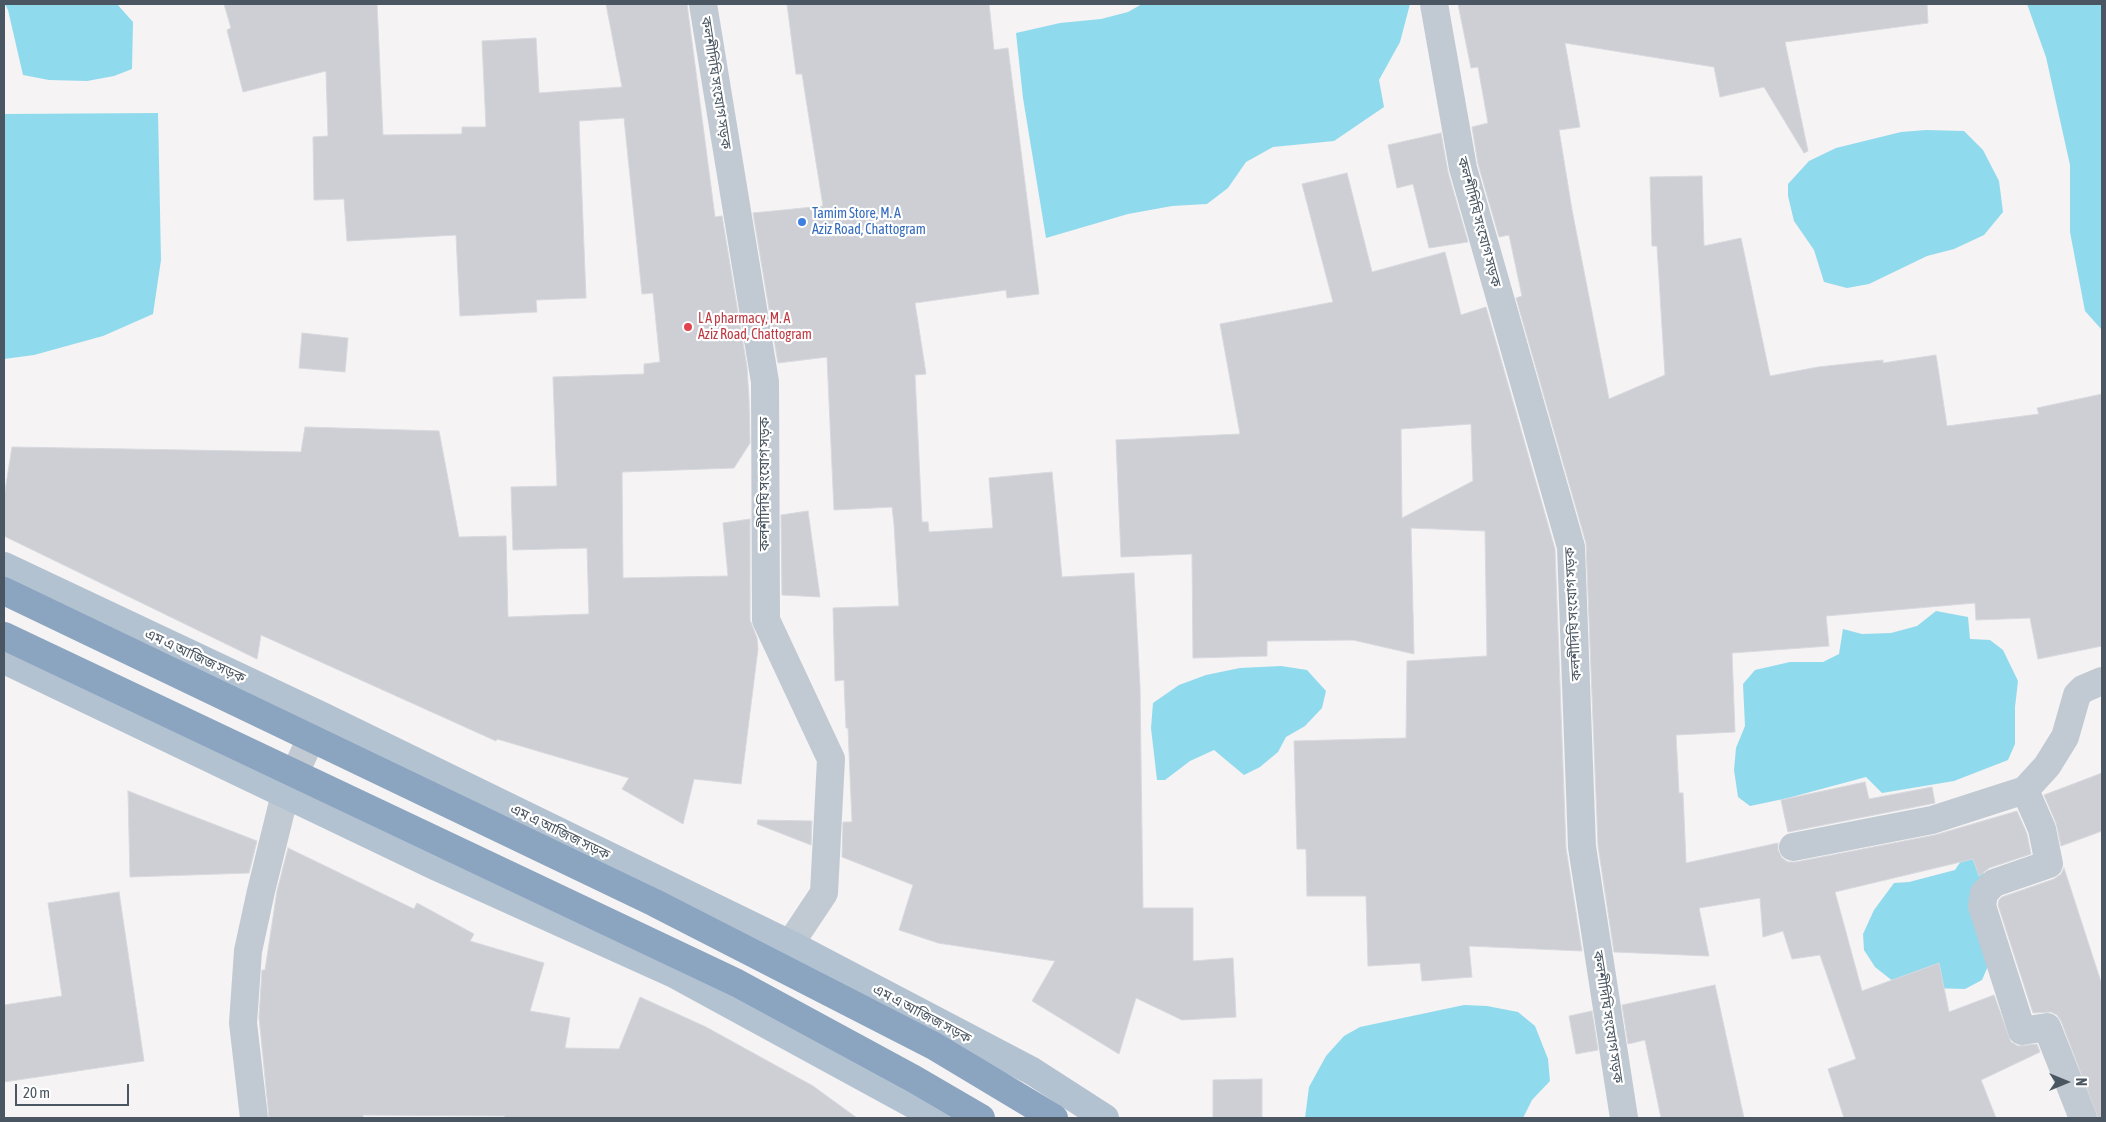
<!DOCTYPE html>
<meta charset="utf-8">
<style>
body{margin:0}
#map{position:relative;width:2106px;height:1122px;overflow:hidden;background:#f5f3f3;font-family:"Asap Condensed",sans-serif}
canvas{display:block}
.frame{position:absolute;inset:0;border:5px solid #4a5661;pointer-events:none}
.north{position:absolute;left:2041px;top:1057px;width:50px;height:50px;-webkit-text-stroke:4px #fff;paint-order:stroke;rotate:90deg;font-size:14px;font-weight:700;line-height:20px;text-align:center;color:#4a5661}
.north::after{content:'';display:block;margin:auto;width:18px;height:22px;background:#4a5661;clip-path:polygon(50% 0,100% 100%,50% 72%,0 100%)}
.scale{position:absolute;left:15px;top:1084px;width:114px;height:22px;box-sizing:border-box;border:2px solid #4a5661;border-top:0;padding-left:6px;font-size:15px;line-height:18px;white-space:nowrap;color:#4a5661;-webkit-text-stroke:4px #fff;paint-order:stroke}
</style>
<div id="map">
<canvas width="2106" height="1122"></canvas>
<div class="frame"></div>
<div class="north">N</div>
<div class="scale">20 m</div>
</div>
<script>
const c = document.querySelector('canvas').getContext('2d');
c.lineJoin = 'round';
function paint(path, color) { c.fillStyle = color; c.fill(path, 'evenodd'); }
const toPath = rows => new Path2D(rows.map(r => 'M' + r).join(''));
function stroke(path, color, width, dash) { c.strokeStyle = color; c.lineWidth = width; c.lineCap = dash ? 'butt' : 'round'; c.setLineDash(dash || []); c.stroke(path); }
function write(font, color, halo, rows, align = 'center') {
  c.font = font + ' "Asap Condensed","Noto Sans Bengali",sans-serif'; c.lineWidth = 4.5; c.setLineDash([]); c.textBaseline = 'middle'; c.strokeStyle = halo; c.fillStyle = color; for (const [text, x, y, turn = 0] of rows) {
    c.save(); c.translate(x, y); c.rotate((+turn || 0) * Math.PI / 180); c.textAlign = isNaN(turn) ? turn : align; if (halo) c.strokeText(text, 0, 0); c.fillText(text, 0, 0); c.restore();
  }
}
paint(toPath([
 [5,4,117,4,133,22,132,69,114,76,87,81,49,80,23,75,8,10],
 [1142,4,1410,4,1400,42,1379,80,1384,107,1334,141,1273,147,1246,162,1228,188,1207,204,1172,206,1128,214,1046,238,1023,98,1016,33,1060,23,1101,19,1128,12],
 [2027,4,2102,4,2102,330,2085,311,2070,232,2070,165,2046,57],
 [158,113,161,260,153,314,103,336,34,355,4,359,4,114],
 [1926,130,1964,131,1983,150,1999,181,2003,212,1984,235,1954,249,1927,256,1869,284,1847,288,1824,282,1814,250,1794,221,1788,196,1788,184,1809,161,1836,148,1901,132],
 [1936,611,1968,617,1970,639,1990,640,2003,650,2018,681,2015,707,2015,744,2008,760,1954,781,1882,793,1866,777,1788,798,1750,806,1738,797,1734,770,1736,748,1745,726,1743,684,1755,670,1790,662,1823,662,1839,654,1843,629,1862,634,1891,633,1917,626],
 [1281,666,1307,670,1326,691,1322,708,1305,726,1286,737,1278,752,1260,767,1244,775,1214,750,1190,761,1165,780,1157,780,1151,728,1153,703,1179,685,1206,675,1240,668],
 [1974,854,1983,861,1988,966,1982,980,1965,989,1930,988,1894,982,1875,967,1864,950,1863,934,1874,910,1894,883,1909,882,1955,870,1963,858],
 [1464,1005,1487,1006,1518,1012,1535,1026,1548,1059,1550,1081,1532,1100,1523,1118,1305,1118,1309,1087,1326,1056,1344,1036,1360,1027]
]), '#90daee');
const building = toPath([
 [224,4,377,4,383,135,462,134,462,127,486,127,482,41,536,38,539,93,622,87,606,4,687,4,715,217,722,216,747,367,749,399,750,443,734,468,622,472,623,578,728,576,723,523,750,519,750,620,757,638,758,649,741,784,694,779,683,824,622,789,629,778,497,739,496,741,261,635,257,659,4,536,4,497,12,447,301,452,305,427,439,431,459,537,506,536,508,617,589,614,587,548,513,550,511,487,557,486,553,377,644,374,644,364,660,362,653,293,642,294,624,118,579,121,586,298,536,300,537,312,460,316,456,235,347,241,344,199,314,200,313,137,328,136,326,71,243,92,227,30,231,28,224,4],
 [787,4,989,4,994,50,1008,48,1039,294,1007,298,1006,290,915,303,926,374,915,375,922,522,928,522,929,532,993,528,989,478,1052,472,1062,577,1134,573,1140,687,1143,908,1193,908,1193,961,1233,958,1236,1017,1182,1020,1136,998,1119,1054,1032,1001,1055,961,938,943,899,930,913,885,842,857,843,822,852,822,848,728,846,728,844,680,835,681,833,608,899,606,894,524,892,507,834,510,827,357,778,363,753,213,823,206,802,74,796,74,787,4],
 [1458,4,1927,4,1928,23,1785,42,1808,151,1804,153,1764,87,1720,97,1714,67,1565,43,1580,127,1559,130,1572,210,1609,399,1665,375,1657,246,1652,246,1650,177,1702,176,1704,246,1741,238,1770,376,1818,367,1883,360,1883,363,1936,355,1947,426,2039,414,2037,408,2102,394,2102,646,2038,659,2030,618,1976,620,1975,603,1826,616,1829,646,1732,653,1735,732,1676,735,1679,793,1683,793,1686,863,1778,843,1778,850,1782,858,1788,862,1796,862,1935,835,2017,811,2027,834,2031,854,1989,868,1979,876,1973,859,1835,892,1862,991,1939,963,1949,1012,1994,995,2011,1042,2018,1046,2037,1044,2040,1052,1981,1080,1996,1118,1844,1118,1828,1069,1856,1059,1820,955,1792,959,1783,931,1763,937,1760,898,1699,908,1709,956,1614,952,1598,846,1586,543,1516,298,1522,296,1509,235,1499,237,1478,164,1472,127,1488,123,1478,67,1471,68,1458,4],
 [1441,133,1448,172,1468,242,1429,248,1413,184,1397,188,1388,145,1441,133],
 [1347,173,1372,272,1445,252,1461,315,1486,307,1555,549,1566,848,1582,951,1469,946,1472,977,1422,981,1420,963,1368,966,1366,896,1307,896,1306,849,1297,849,1294,741,1406,738,1407,661,1487,656,1485,531,1411,528,1414,654,1353,640,1267,641,1267,656,1193,658,1192,554,1121,557,1116,440,1240,434,1220,324,1333,302,1302,184,1347,173],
 [1471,424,1473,481,1402,518,1401,429,1471,424],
 [302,333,348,338,345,372,299,368,302,333],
 [808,511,820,597,782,595,781,515,808,511],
 [2102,773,2102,831,2061,846,2056,823,2044,795,2102,773],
 [1865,782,1869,799,1932,787,1935,803,1788,832,1781,800,1865,782],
 [128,791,257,841,249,873,130,877,128,791],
 [758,820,812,821,811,845,757,824,758,820],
 [288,848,414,909,417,903,474,934,470,941,544,963,530,1011,570,1018,565,1048,619,1049,640,997,706,1027,813,1086,857,1118,504,1118,505,1116,363,1115,363,1118,269,1118,259,1017,262,970,265,970,277,891,288,848],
 [2064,868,2102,985,2102,1118,2098,1118,2061,1021,2057,1015,2051,1012,2033,1013,1998,905,1999,900,2002,897,2054,879,2061,874,2064,868],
 [119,892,144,1061,4,1082,4,1005,62,996,48,903,119,892],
 [1715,985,1744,1118,1661,1118,1645,1040,1628,1044,1622,1005,1715,985],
 [1592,1011,1598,1050,1576,1054,1569,1016,1592,1011],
 [1262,1079,1262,1118,1213,1118,1213,1080,1262,1079]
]);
paint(building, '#cdcfd5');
stroke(building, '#d7d9de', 1);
stroke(toPath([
 [703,4,765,382,766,620,831,759,824,893,790,944],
 [1434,4,1463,168,1571,547,1582,847,1624,1118],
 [2025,790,2042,829,2049,864,1994,883,1984,893,1982,906,2022,1031,2047,1027,2083,1118],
 [1793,847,1932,820,2025,790,2047,766,2065,737,2077,695,2083,689,2102,681],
 [254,1118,243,1023,248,951,261,891,285,794,321,717]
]), '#c1cad2', 28);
stroke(toPath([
 [4,566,322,716,790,944,1032,1071,1105,1118],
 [4,660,435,866,674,974,938,1118]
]), '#b3c2d1', 28);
stroke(toPath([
 [4,591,655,903,934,1046,1054,1118],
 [4,636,737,983,914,1079,981,1118]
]), '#8ba5c1', 28);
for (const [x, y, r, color] of [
 [802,222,5,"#3f7fe0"],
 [688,327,5,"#e0444e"]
]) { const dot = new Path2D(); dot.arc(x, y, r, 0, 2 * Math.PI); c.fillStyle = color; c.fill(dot); stroke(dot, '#fff', 2); }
write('14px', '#4a5661', '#fff', [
 ["কলশীদিঘি সংযোগ সড়ক",716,83,81],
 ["কলশীদিঘি সংযোগ সড়ক",1479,222,75],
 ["কলশীদিঘি সংযোগ সড়ক",765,484,-90],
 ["কলশীদিঘি সংযোগ সড়ক",1573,614,-93],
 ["এম এ আজিজ সড়ক",195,656,25],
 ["এম এ আজিজ সড়ক",560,832,26],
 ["এম এ আজিজ সড়ক",922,1014,28],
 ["কলশীদিঘি সংযোগ সড়ক",1608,1017,81]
]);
write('14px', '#366cbe', '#fff', [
 ["Tamim Store, M. A",812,214],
 ["Aziz Road, Chattogram",812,230]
], 'left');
write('14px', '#be3a42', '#fff', [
 ["L A pharmacy, M. A",698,319],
 ["Aziz Road, Chattogram",698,335]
], 'left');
</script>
